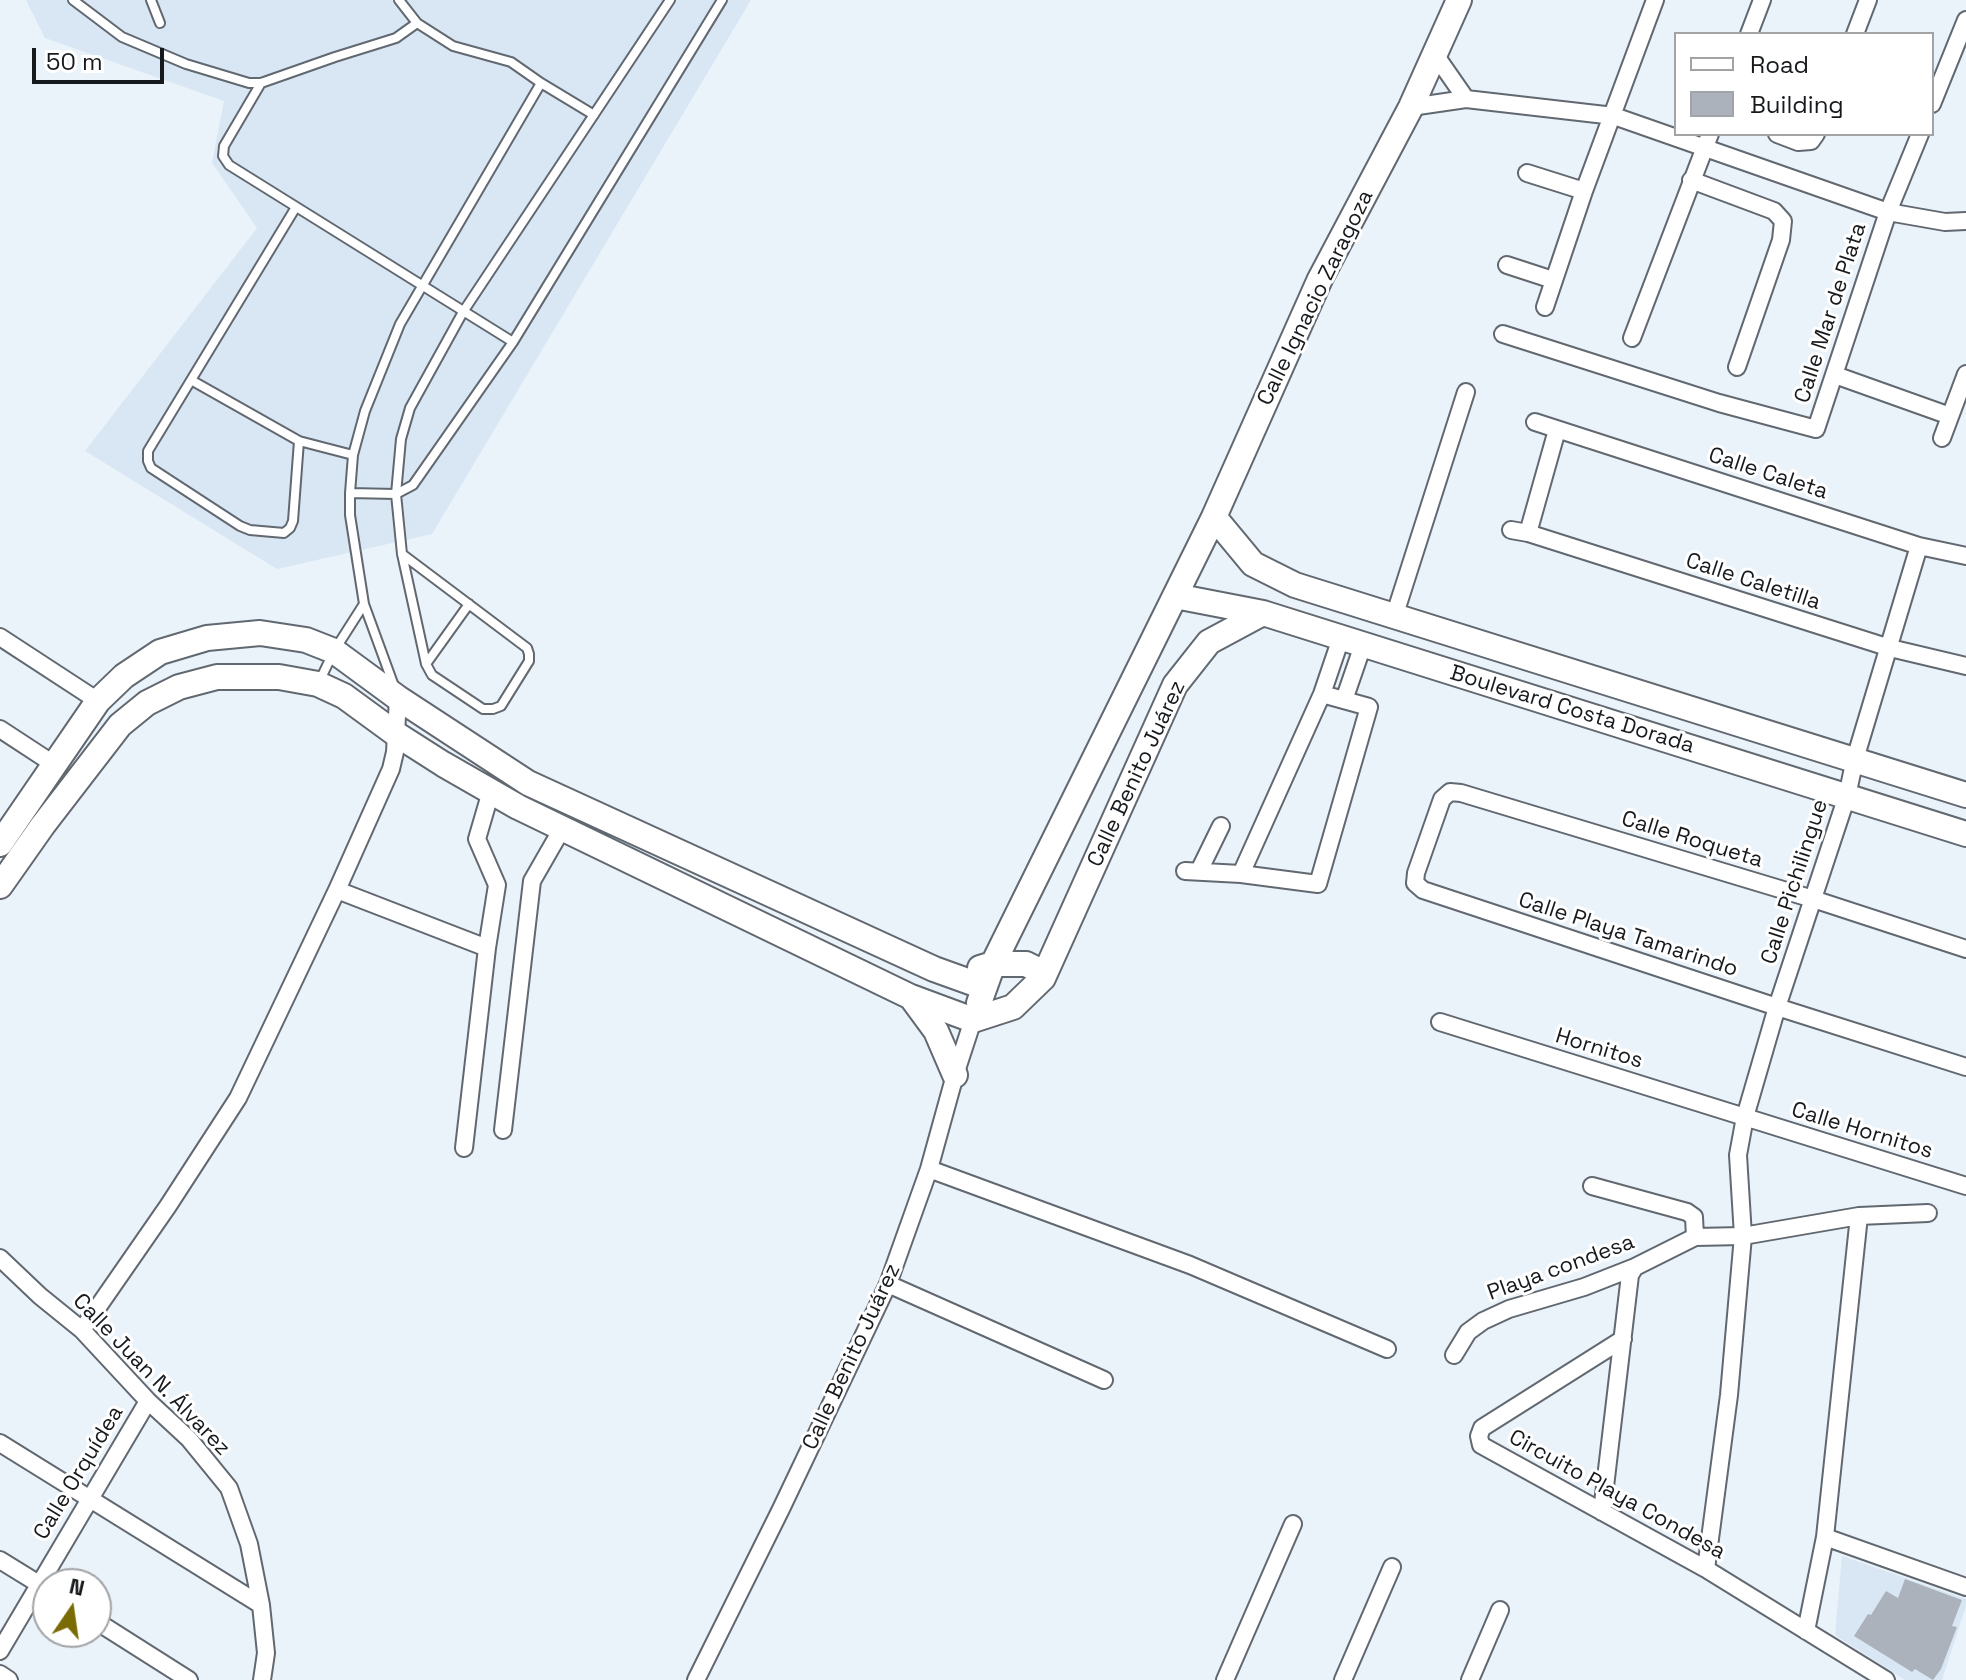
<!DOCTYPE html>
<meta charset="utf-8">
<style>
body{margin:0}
#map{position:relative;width:1966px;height:1680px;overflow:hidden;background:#eaf2fa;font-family:"Space Grotesk",sans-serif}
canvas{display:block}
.legend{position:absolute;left:1674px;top:32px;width:260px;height:104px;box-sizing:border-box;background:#fff;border:2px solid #a2a3a5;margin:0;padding:10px 14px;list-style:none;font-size:24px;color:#171a1d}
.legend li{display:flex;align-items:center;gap:16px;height:40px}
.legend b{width:40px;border:2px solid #a2a3a5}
.north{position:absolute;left:32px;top:1568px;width:80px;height:80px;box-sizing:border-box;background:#fff;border:2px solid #a2a3a5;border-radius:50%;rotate:13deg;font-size:22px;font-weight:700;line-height:32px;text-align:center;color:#171a1d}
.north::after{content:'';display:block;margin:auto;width:28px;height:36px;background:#7a6b04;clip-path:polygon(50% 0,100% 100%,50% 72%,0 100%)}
.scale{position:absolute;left:32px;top:48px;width:132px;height:36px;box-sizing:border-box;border:4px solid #171a1d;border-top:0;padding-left:10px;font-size:24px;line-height:28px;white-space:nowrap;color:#171a1d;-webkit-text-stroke:6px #fff;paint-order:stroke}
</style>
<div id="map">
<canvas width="1966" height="1680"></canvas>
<ul class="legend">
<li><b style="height:10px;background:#fff"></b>Road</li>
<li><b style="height:22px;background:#abb2bb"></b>Building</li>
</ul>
<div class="north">N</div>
<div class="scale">50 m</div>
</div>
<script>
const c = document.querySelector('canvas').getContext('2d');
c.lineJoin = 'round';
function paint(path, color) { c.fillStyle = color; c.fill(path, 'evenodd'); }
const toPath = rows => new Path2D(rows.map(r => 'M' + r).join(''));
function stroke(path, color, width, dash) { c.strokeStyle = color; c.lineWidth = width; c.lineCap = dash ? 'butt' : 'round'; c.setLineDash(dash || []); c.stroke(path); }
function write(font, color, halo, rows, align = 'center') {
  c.font = font + ' "Space Grotesk",sans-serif'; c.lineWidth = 6; c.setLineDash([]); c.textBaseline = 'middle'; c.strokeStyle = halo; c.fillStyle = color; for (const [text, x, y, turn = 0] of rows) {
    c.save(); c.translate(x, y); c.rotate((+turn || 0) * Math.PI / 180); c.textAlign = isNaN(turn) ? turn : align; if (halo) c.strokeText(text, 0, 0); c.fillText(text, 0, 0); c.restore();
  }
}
paint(toPath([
 [26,0,751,0,432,534,277,569,85,451,257,228,212,163,224,101,45,38],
 [1842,1556,1966,1599,1966,1606,1942,1680,1905,1680,1835,1635]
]), '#d9e7f5');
paint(toPath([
 [1905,1579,1962,1600,1952,1626,1957,1627,1941,1669,1933,1680,1915,1669,1912,1672,1854,1636,1868,1614,1871,1615,1886,1591,1898,1598]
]), '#abb2bb');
const lane = toPath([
 [73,0,122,37,186,64,249,83,261,83,335,57,396,38,417,23],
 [151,0,160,23],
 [261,83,224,146,223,156,229,165,513,342],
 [541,83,594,115],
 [296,207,148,451,148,461,151,468,240,526,250,530,284,533,290,528,293,521,299,441],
 [191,380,299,441,353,455],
 [350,493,396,494,413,485,513,342,722,0],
 [402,554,527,648,529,654,529,661,501,706,493,709,483,709,432,675,426,664,402,554,396,494,401,439,410,408,463,312,670,0],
 [426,664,469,604],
 [320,680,334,651,364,604],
 [394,686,364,604,350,515,350,493,353,455,365,411,400,324,541,83,511,62,453,46,417,23,399,0]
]);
const street = toPath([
 [1749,34,1762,0],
 [1855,34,1868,0],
 [1434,53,1466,99],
 [1932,104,1966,20],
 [1411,107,1466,99,1614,116,1888,212,1945,222,1966,221],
 [1777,134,1798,142,1811,141,1816,134],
 [1527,173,1584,191],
 [1691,180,1774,211,1783,221,1781,240,1737,367],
 [1507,265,1553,280],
 [1545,307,1584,191,1655,0],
 [1503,334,1719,403,1816,429,1888,212,1920,134],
 [1632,338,1710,134],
 [1835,375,1950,416],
 [1535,422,1919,546,1966,556],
 [1942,438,1966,374],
 [1511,530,1528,533,1890,648,1966,666],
 [1528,533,1557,430],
 [1394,617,1466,392],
 [0,637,98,701],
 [1344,700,1363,645],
 [0,729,55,765],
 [1185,871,1241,874,1318,884,1369,707,1322,694],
 [1199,871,1221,826],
 [1241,874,1322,694,1341,638],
 [337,890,487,948],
 [1966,949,1813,899,1461,793,1450,792,1442,799,1416,873,1415,883,1423,890,1777,1007,1966,1067],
 [1440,1022,1966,1186],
 [503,1130,532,881,563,827],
 [464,1148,487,948,497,885,477,839,491,791],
 [929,1169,1190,1265,1387,1349],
 [1592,1186,1687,1212,1694,1217,1695,1237],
 [0,1258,40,1296,82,1330,148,1401,189,1439,229,1488,249,1544,261,1605,266,1653,262,1680],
 [888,1284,1104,1380],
 [82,1330,168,1206,238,1098,337,890,391,769,395,752,398,698],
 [1623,1339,1482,1428,1479,1436,1481,1445,1706,1569,1886,1680],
 [1454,1355,1468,1332,1483,1321,1509,1309,1584,1287,1635,1267,1695,1237,1743,1236,1859,1216,1928,1213],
 [0,1443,261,1605],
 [1602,1512,1630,1275,1635,1267],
 [1825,1537,1966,1587],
 [0,1560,47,1589],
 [1706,1569,1729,1395,1743,1236,1738,1155,1745,1117,1777,1007,1847,796,1855,759,1919,546],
 [96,1621,189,1680],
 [1806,1631,1825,1537,1859,1216],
 [0,1651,148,1401],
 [0,1674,9,1680],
 [696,1680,781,1509,888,1284,929,1169,955,1075,973,1020],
 [1225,1680,1293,1524],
 [1343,1680,1392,1567],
 [1470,1680,1500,1610]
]);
const secondary = toPath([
 [1214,517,1253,564,1295,585,1966,795],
 [1175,596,1263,613,1966,834],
 [0,844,98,701,124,676,160,652,207,638,260,633,306,640,334,651,398,698,528,783,934,969,984,987],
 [0,886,43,825,120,725,147,703,179,687,217,677,279,677,318,684,344,696,396,734,443,764,518,807,911,997,973,1020],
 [980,968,993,964,1026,964,1036,969,1043,978],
 [911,997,936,1031,955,1075],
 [979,1003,993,964,1214,517,1320,279,1411,107,1459,0],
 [973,1020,1013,1007,1043,978,1175,685,1209,642,1263,613]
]);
stroke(lane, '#616870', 12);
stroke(street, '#616870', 20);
stroke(secondary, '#616870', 28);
stroke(lane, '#fff', 8);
stroke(street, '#fff', 16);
stroke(secondary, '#fff', 24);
write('22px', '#171a1d', '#fff', [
 ["Calle Ignacio Zaragoza",1316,298,-64],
 ["Calle Mar de Plata",1831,313,-72],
 ["Calle Caleta",1768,474,18],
 ["Calle Caletilla",1753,582,18],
 ["Boulevard Costa Dorada",1572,710,17],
 ["Calle Benito Juárez",1137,774,-65],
 ["Calle Roqueta",1692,840,17],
 ["Calle Pichilingue",1795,882,-72],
 ["Calle Playa Tamarindo",1628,935,18],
 ["Hornitos",1599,1049,17],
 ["Calle Hornitos",1862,1131,17],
 ["Playa condesa",1561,1268,-20],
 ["Calle Benito Juárez",852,1357,-65],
 ["Calle Juan N. Álvarez",151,1375,46],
 ["Calle Orquídea",79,1473,-59],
 ["Circuito Playa Condesa",1617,1495,29]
]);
</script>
